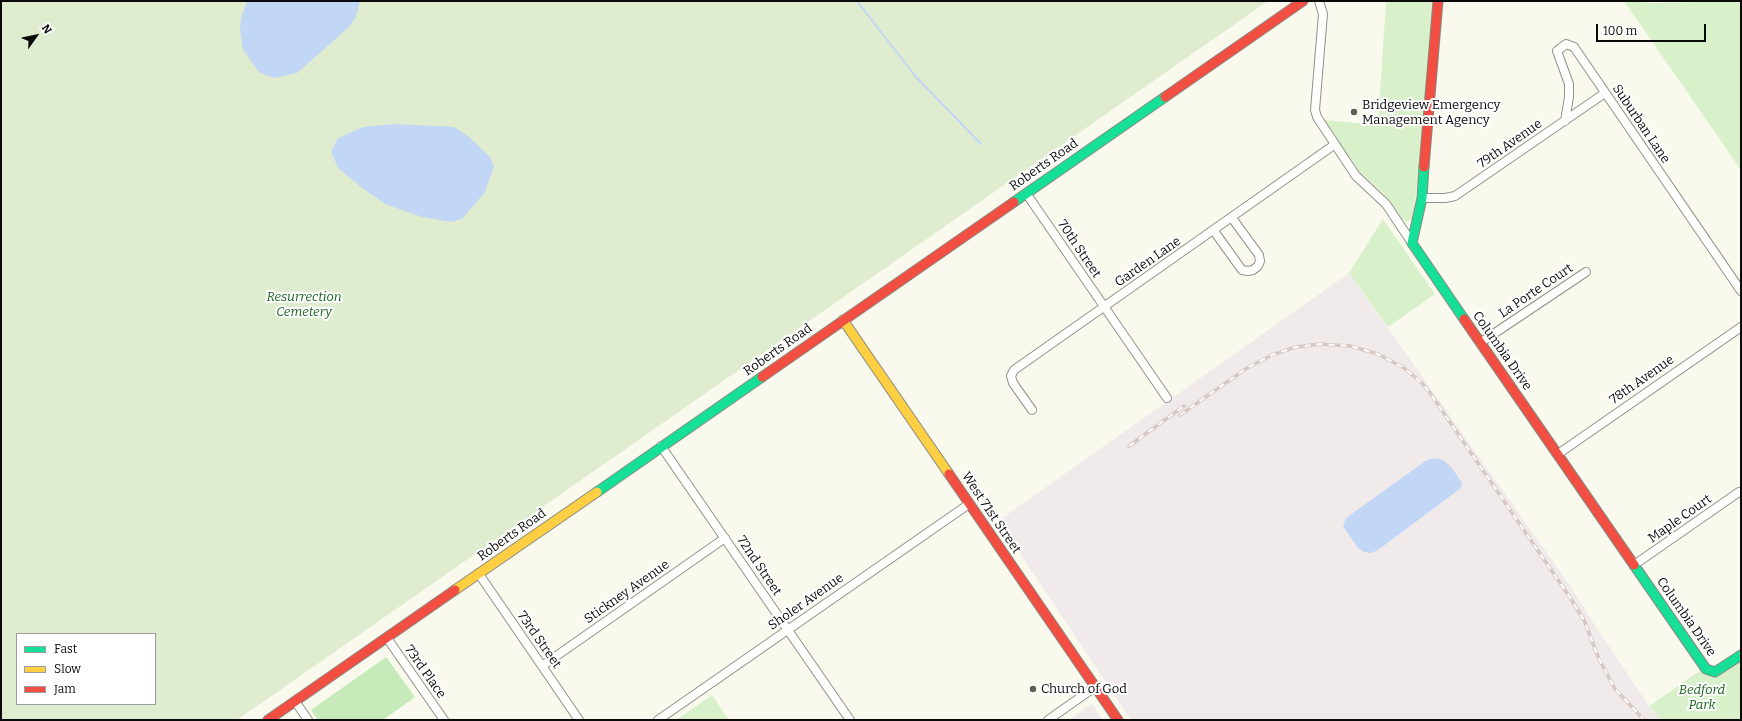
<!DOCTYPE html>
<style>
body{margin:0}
#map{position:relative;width:1742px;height:721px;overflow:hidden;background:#f9faed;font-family:Bitter,serif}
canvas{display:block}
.frame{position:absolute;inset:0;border:2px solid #0a0a0a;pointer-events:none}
.legend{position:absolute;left:16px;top:633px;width:140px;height:72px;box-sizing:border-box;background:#fff;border:1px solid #9d9d9d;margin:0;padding:5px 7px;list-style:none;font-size:12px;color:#0a0a0a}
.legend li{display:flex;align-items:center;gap:8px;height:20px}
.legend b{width:20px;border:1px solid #9d9d9d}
.north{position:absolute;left:16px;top:16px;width:40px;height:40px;-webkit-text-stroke:3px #fff;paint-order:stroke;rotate:57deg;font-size:11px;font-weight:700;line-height:16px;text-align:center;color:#0a0a0a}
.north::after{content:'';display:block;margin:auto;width:14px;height:18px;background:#0a0a0a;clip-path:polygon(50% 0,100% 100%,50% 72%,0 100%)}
.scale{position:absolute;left:1596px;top:24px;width:110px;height:18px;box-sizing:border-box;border:2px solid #0a0a0a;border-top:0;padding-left:5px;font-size:12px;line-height:14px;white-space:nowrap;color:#0a0a0a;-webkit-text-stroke:3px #fff;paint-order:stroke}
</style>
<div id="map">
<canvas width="1742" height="721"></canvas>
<div class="frame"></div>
<ul class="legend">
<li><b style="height:5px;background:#16e098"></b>Fast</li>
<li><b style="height:5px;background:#ffcf43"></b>Slow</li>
<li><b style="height:5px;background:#f24e42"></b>Jam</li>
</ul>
<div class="north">N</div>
<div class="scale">100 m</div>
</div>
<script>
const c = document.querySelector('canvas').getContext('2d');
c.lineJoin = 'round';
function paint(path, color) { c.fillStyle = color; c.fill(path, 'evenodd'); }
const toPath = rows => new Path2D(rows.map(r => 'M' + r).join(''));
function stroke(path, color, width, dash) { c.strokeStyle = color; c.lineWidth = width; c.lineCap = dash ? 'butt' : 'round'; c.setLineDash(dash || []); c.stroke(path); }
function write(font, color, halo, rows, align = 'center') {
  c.font = font + ' Bitter,serif'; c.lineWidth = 4; c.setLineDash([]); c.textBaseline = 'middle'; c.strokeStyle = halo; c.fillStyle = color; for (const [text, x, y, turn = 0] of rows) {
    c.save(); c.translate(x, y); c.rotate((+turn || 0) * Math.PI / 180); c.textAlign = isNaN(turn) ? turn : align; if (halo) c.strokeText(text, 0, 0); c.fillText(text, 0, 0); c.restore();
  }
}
paint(toPath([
 [1349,273,1571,587,1594,624,1649,706,1661,720,1131,720,998,521],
 [1092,704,1103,720,1069,720,1087,707]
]), '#f1eaea');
paint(toPath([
 [1386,1,1434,1,1421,158,1413,216,1412,219,1407,222,1403,220,1383,193,1361,174,1324,120,1378,125],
 [1624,1,1653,3,1741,1,1741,170],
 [1383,219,1435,294,1388,327,1349,273],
 [1741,660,1741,720,1661,720,1649,706,1701,670],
 [712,695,729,720,676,720]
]), '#d9f1cb');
paint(toPath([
 [386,657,415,697,383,720,318,720,311,710]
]), '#c6eab9');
paint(toPath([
 [1,1,1268,1,237,720,1,720],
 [17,634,155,634,155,704,17,704]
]), '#dfecd0');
paint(toPath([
 [247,1,360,1,356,16,349,27,297,73,274,78,259,72,243,50,240,29,241,18],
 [395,124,454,127,469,137,490,157,494,167,485,192,462,219,451,222,422,217,385,204,361,187,338,168,331,151,338,138,363,127],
 [1435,458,1443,460,1452,468,1462,483,1461,488,1378,550,1371,553,1364,552,1358,548,1343,526,1346,518,1427,460]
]), '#c2d6f5');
stroke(toPath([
 [857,1,916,77,981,144]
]), '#c2d6f5', 2);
const street = toPath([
 [1319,1,1323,14,1315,110,1317,117,1356,176,1386,204,1412,243],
 [1565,121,1569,97,1569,84,1557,51,1566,44,1574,47,1741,291],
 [1026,193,1167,398],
 [1422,198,1445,198,1455,196,1605,93],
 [1214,231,1242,270,1248,271,1253,270,1258,266,1260,261,1259,255,1232,218],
 [1480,343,1586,272],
 [1032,410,1013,383,1011,376,1014,370,1334,145],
 [661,446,850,720],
 [1558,454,1741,327],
 [1634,565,1739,492],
 [479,574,579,720],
 [387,638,444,720],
 [542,666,725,538],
 [295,701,308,720],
 [658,720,969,504],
 [1048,720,1095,687]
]);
const fast = toPath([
 [1424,167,1422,198,1412,243,1464,319],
 [1014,202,1165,97],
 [597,492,762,377],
 [1634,565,1706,669,1715,672,1741,655]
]);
const slow = toPath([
 [843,320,949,474],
 [455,590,597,492]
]);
const jam = toPath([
 [1165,97,1303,1],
 [1424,167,1438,1],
 [1464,319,1634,565],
 [762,377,1014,202],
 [949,474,1118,720],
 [268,720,455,590]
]);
stroke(street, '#92928c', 10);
stroke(fast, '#888983', 11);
stroke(slow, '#888983', 11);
stroke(jam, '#888983', 11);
stroke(street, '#fefefc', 8);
stroke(fast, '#16e098', 9);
stroke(slow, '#ffcf43', 9);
stroke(jam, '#f24e42', 9);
const rail = toPath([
 [1180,415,1247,368,1272,355,1296,347,1320,344,1350,346,1378,354,1404,368,1422,383,1430,393,1569,596,1584,620,1599,659,1615,689,1644,720],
 [1129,446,1184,406]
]);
stroke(rail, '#d6c8c2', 3.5);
stroke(rail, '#fff', 2, [6]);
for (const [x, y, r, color] of [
 [1354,112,4,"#5e5e59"],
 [1033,689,4,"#5e5e59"]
]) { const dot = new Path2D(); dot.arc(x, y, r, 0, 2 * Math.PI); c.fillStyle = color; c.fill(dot); stroke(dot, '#fff', 1.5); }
write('13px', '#0a0a0a', '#fff', [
 ["Bridgeview Emergency",1362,105],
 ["Management Agency",1362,120],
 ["Church of God",1041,689]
], 'left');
write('13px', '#0a0a0a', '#fff', [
 ["Suburban Lane",1641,124,56],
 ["79th Avenue",1510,144,-35],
 ["Roberts Road",1044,165,-35],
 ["70th Street",1079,249,56],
 ["Garden Lane",1148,262,-35],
 ["La Porte Court",1536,291,-34],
 ["Roberts Road",778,350,-35],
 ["Columbia Drive",1502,351,55],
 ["78th Avenue",1642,380,-35],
 ["West 71st Street",991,513,56],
 ["Maple Court",1680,519,-35],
 ["Roberts Road",512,535,-35],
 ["72nd Street",759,566,56],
 ["Stickney Avenue",627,592,-35],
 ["Sholer Avenue",806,602,-35],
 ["Columbia Drive",1686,617,55],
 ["73rd Street",539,640,55],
 ["73rd Place",425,672,55]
]);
write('italic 13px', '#19641e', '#fff', [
 ["Resurrection",304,297],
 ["Cemetery",304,312],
 ["Bedford",1702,690],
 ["Park",1702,705]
]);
</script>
